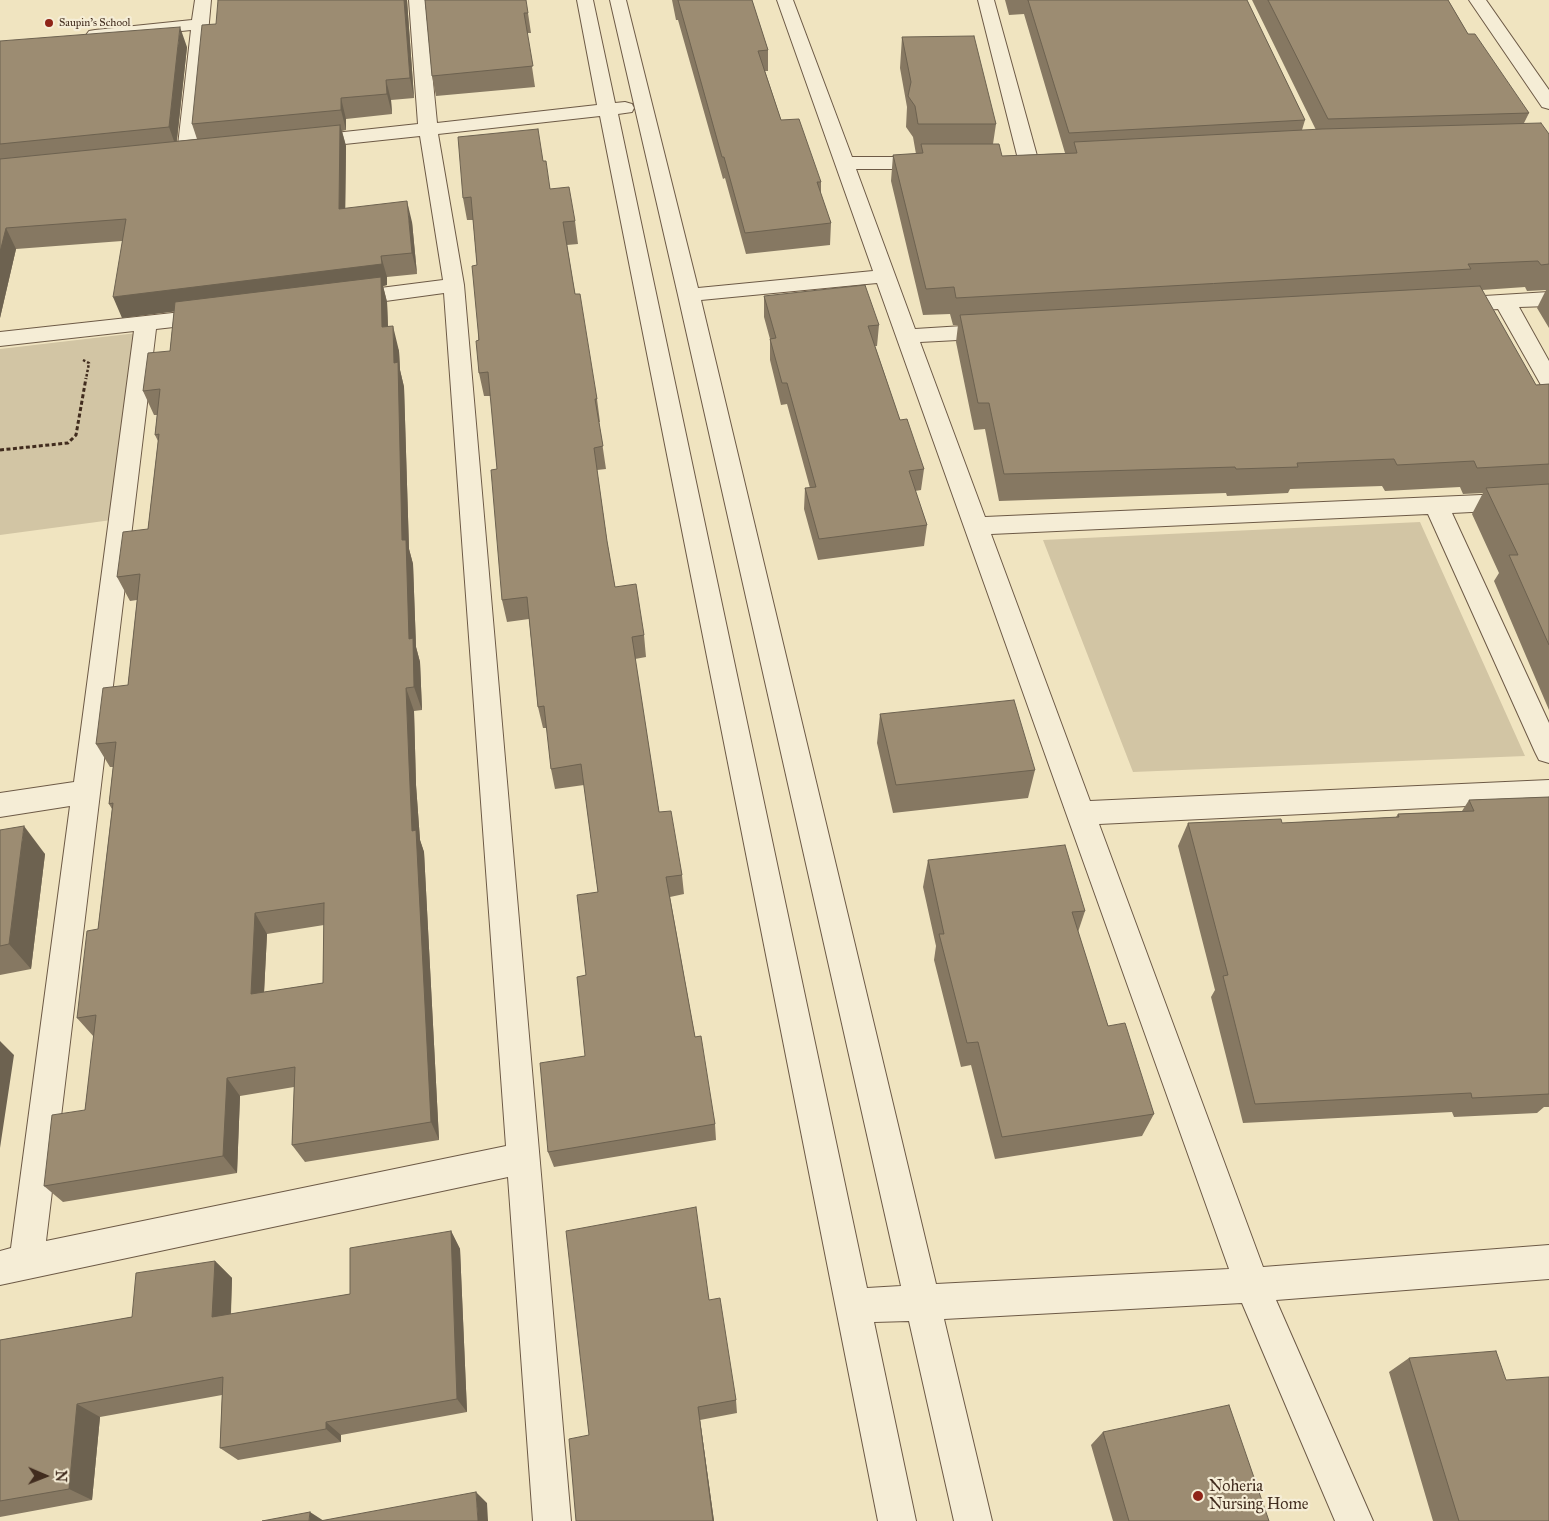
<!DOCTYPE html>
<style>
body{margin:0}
#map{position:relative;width:1549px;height:1521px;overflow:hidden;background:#f0e4c0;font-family:"IM FELL Great Primer",serif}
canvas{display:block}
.north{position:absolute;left:20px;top:1451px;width:50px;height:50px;-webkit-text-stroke:4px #f5edd6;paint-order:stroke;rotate:91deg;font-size:14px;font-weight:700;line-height:20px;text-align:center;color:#412c1e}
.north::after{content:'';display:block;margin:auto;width:18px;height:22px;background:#412c1e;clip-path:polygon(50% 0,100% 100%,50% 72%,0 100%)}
</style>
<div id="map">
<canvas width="1549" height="1521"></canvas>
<div class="north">N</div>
</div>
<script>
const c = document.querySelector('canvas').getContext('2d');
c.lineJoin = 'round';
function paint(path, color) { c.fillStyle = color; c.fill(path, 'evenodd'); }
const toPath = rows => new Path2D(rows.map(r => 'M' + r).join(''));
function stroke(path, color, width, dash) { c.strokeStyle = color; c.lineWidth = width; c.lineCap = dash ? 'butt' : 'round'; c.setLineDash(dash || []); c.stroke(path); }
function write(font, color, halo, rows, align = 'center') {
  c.font = font + ' "IM FELL Great Primer",serif'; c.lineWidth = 4.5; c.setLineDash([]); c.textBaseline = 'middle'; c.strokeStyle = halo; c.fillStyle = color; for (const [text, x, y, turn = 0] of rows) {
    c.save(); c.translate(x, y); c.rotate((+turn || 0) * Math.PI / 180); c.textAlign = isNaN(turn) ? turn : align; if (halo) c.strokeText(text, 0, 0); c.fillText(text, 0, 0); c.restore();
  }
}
paint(toPath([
 [137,333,119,519,0,535,0,349],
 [1420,522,1525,756,1133,772,1043,540]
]), '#d2c5a4');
const minor = toPath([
 [195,0,211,0,197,154,194,158,187,160,180,158,177,154,191,30,95,40,89,39,86,35,89,31,95,30,192,20,195,0],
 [409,0,425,0,437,123,597,105,577,0,593,0,615,103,625,102,632,104,634,108,632,112,618,114,867,1288,901,1286,678,295,610,0,626,0,698,288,873,271,777,0,793,0,852,157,931,157,938,159,941,163,938,167,931,169,856,169,915,329,995,324,1003,326,1006,331,1003,336,995,338,920,342,985,517,1549,492,1549,508,1452,513,1549,723,1549,763,1539,760,1535,752,1428,514,991,534,1090,801,1549,780,1549,802,1099,824,1263,1267,1549,1245,1549,1279,1276,1300,1373,1521,1335,1521,1242,1303,944,1319,992,1521,954,1521,909,1321,874,1322,916,1521,878,1521,600,116,438,134,464,285,571,1521,533,1521,508,1177,0,1285,0,1251,11,1248,70,806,0,817,0,793,74,782,134,331,0,346,0,332,209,309,217,311,220,316,217,321,209,323,156,329,46,1241,506,1146,444,293,349,306,342,304,338,299,342,294,349,292,443,280,420,136,307,148,300,146,298,142,300,138,307,136,418,124,409,0],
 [877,283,1066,813,1229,1269,936,1284,701,300,877,283],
 [978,0,994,0,1039,163,1036,167,1029,169,1022,167,1019,163,978,0],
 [1469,0,1486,0,1549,90,1549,109,1542,107,1469,0],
 [1549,292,1549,306,1519,307,1549,361,1549,387,1541,385,1498,309,1452,312,1445,310,1441,305,1445,300,1452,298,1549,292]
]);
stroke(minor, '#6d5a46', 2);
stroke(toPath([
 [83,360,89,363,86,379]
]), '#412c1e', 2.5, [2.5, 2]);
stroke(toPath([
 [0,450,68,443,76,435,86,378]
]), '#412c1e', 3, [4, 2.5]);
paint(minor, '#f5edd6');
paint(toPath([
 [407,0,414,98,391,100,392,114,346,119,346,130,342,131,346,146,345,209,412,222,417,274,387,277,387,285,383,286,387,302,388,327,399,351,400,370,404,387,409,549,413,564,416,647,420,662,422,710,414,711,416,785,420,840,424,852,439,1140,305,1162,292,1145,294,1087,240,1096,237,1173,63,1202,44,1186,85,1110,94,1037,77,1018,98,929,112,809,109,804,113,767,110,767,96,744,128,685,137,600,130,601,117,577,148,529,158,441,155,435,157,415,154,415,143,391,170,351,174,311,122,318,122,241,16,249,0,318,0,41,187,47,177,141,197,139,192,124,216,24],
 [324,925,323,983,264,992,267,934],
 [425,0,528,13,531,33,527,33,535,87,436,96,432,76],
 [672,0,752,0,768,50,768,71,765,71,781,120,821,182,821,194,831,223,830,245,746,254,725,178,723,179,678,20,676,20],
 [1005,0,1247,0,1305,120,1302,130,1316,130,1252,0,1448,0,1468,34,1529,113,1524,123,1549,134,1549,328,1537,308,1546,290,1527,291,1525,287,1482,290,1536,385,1549,384,1549,710,1494,581,1499,573,1472,514,1483,493,1463,494,1460,487,1385,491,1382,486,1290,489,1288,493,1227,496,1226,493,999,501,985,429,974,430,956,342,958,325,953,325,950,314,923,315,891,181,893,155,916,154,913,137,906,127,907,107,900,68,902,37,996,124,993,144,1002,156,1065,153,1024,14,1009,15],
 [543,161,550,189,575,221,578,244,567,245,575,294,597,399,600,422,599,422,606,469,597,470,607,541,615,587,644,635,646,657,635,659,659,812,682,875,684,894,670,897,695,1037,715,1124,716,1140,554,1167,548,1152,585,1056,586,975,598,892,584,785,555,789,551,769,547,728,543,728,538,707,529,619,507,622,502,600,497,469,491,396,484,396,479,373,477,265,473,220,467,220,463,198],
 [764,296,879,325,877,346,875,346,900,420,924,469,921,490,915,491,927,525,924,546,818,560,804,509,805,488,810,488,787,404,781,405,770,360,770,339,764,317],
 [880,714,1035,770,1028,798,893,813,877,743],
 [1549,797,1549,1107,1544,1107,1537,1113,1454,1117,1452,1112,1243,1123,1211,997,1215,990,1178,846,1188,823,1282,823,1396,817,1398,814,1462,811,1469,800],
 [0,830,45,854,31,969,0,975],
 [928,860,1085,911,1078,932,1108,1026,1154,1114,1142,1136,995,1159,971,1065,961,1067,934,960,936,946,923,887],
 [451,1231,460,1249,467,1412,341,1435,341,1442,238,1460,220,1448,222,1395,100,1417,92,1500,0,1517,0,1340,132,1317,215,1261,232,1278,231,1314,350,1294],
 [709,1300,736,1400,737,1413,700,1420,714,1521,576,1521],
 [1409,1358,1549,1521,1433,1521,1389,1372],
 [1103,1432,1269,1521,1113,1521,1091,1445]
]), '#867862');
paint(toPath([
 [404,0,407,0,414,98,410,78],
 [180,27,187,47,176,147,169,127],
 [386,80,391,100,392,114,387,94],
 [341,98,346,119,346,130,341,110],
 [340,125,346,146,345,230,339,209],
 [407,201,412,222,417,274,412,253],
 [6,228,16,249,0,318,0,252],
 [381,256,387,277,387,285,383,286,387,302,389,352,382,327,381,286,122,318,113,297],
 [393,326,399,351,400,370,404,387,409,549,413,564,416,647,420,662,422,710,414,687,409,639,402,540,394,363],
 [406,688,414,711,416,785,420,840,424,852,439,1140,431,1122,412,831,409,763],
 [24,826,45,854,31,969,9,944],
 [255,913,267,934,263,1013,251,994],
 [0,1041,14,1055,0,1148],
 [227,1078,240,1096,237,1173,223,1156],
 [451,1231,460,1249,467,1412,457,1399],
 [215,1261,232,1278,230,1333,212,1317],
 [77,1404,100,1417,92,1500,69,1489],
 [698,1407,700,1420,714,1521,713,1521],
 [326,1422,341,1435,341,1442,326,1429],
 [476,1492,487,1503,488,1521,478,1521],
 [310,1512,324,1521,309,1521]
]), '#6d6250');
const building = toPath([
 [218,0,404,0,410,78,386,80,387,94,341,98,341,110,192,124,202,25,216,24,218,0],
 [425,0,526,0,528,13,524,13,533,66,432,76,425,0],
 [678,0,752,0,768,50,758,51,781,120,799,119,821,182,817,182,831,223,745,233,724,157,722,157,678,0],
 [1028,0,1247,0,1305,120,1069,133,1028,0],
 [1268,0,1448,0,1468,34,1475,34,1529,113,1328,119,1268,0],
 [180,27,169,127,0,144,0,41,180,27],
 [974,36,996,124,918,124,915,106,908,96,911,82,902,37,974,36],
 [1541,123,1549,134,1549,264,1541,265,1538,261,1468,264,1471,269,956,298,954,287,926,289,893,155,923,153,921,144,999,144,1002,156,1077,153,1074,142,1322,129,1541,123],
 [340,125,339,209,407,201,412,253,381,256,382,264,113,297,126,219,6,228,0,252,0,159,340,125],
 [538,129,543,161,546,161,550,189,569,187,575,221,563,222,575,294,580,294,597,399,595,399,603,446,594,448,607,541,615,587,636,584,644,635,632,637,659,812,671,811,682,875,666,877,695,1037,701,1036,715,1124,548,1152,540,1063,585,1056,577,977,586,975,577,895,598,892,581,764,551,769,544,706,538,707,527,597,502,600,491,470,497,469,488,372,479,373,476,341,479,340,472,266,477,265,471,197,463,198,458,137,538,129],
 [381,277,382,327,393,326,394,363,398,362,402,540,406,540,409,639,413,638,414,687,406,688,409,763,412,831,416,830,431,1122,292,1145,295,1067,227,1078,223,1156,44,1186,52,1115,85,1110,96,1015,77,1018,87,931,98,929,113,803,109,804,116,742,96,744,103,688,128,685,140,574,117,577,123,532,148,529,159,434,155,435,160,389,143,391,148,353,170,351,175,302,381,277],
 [324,903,323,983,251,994,255,913,324,903],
 [865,285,879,325,868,326,900,420,907,419,924,469,909,471,927,525,819,539,805,488,816,487,787,383,782,383,770,339,776,338,764,296,865,285],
 [1480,286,1536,385,1549,384,1549,464,1477,468,1474,461,1397,465,1394,459,1297,463,1298,467,1236,469,1235,467,1004,474,989,403,978,403,960,315,1480,286],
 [1549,484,1549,645,1509,555,1518,555,1486,488,1549,484],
 [1014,700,1035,770,896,785,880,714,1014,700],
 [1549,797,1549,1094,1472,1098,1471,1093,1255,1104,1223,976,1228,975,1188,823,1281,819,1282,823,1399,817,1398,814,1474,811,1469,800,1549,797],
 [24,826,9,944,0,946,0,830,24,826],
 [1065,845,1085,911,1072,912,1108,1026,1125,1023,1154,1114,1002,1137,978,1042,967,1043,939,934,944,934,928,860,1065,845],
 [696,1207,709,1300,720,1298,736,1400,698,1407,713,1521,576,1521,569,1439,589,1435,566,1231,696,1207],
 [451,1231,457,1399,326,1422,326,1429,220,1448,223,1377,77,1404,69,1489,0,1501,0,1340,132,1317,136,1273,215,1261,212,1317,350,1294,350,1248,451,1231],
 [1496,1351,1506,1380,1549,1377,1549,1521,1459,1521,1409,1358,1496,1351],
 [1229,1405,1269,1521,1129,1521,1103,1432,1229,1405],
 [476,1492,478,1521,320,1521,476,1492],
 [310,1512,309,1521,262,1521,310,1512]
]);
paint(building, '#9c8c72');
stroke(building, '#6d6250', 1);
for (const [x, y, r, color] of [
 [49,23,5,"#8f2418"],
 [1198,1496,6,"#8f2418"]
]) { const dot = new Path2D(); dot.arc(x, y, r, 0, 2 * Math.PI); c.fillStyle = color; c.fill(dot); stroke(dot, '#f5edd6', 2); }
write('11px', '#412c1e', '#f5edd6', [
 ["Saupin's School",59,23]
], 'left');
write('16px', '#412c1e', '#f5edd6', [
 ["Noheria",1209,1487],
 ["Nursing Home",1209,1505]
], 'left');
</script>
